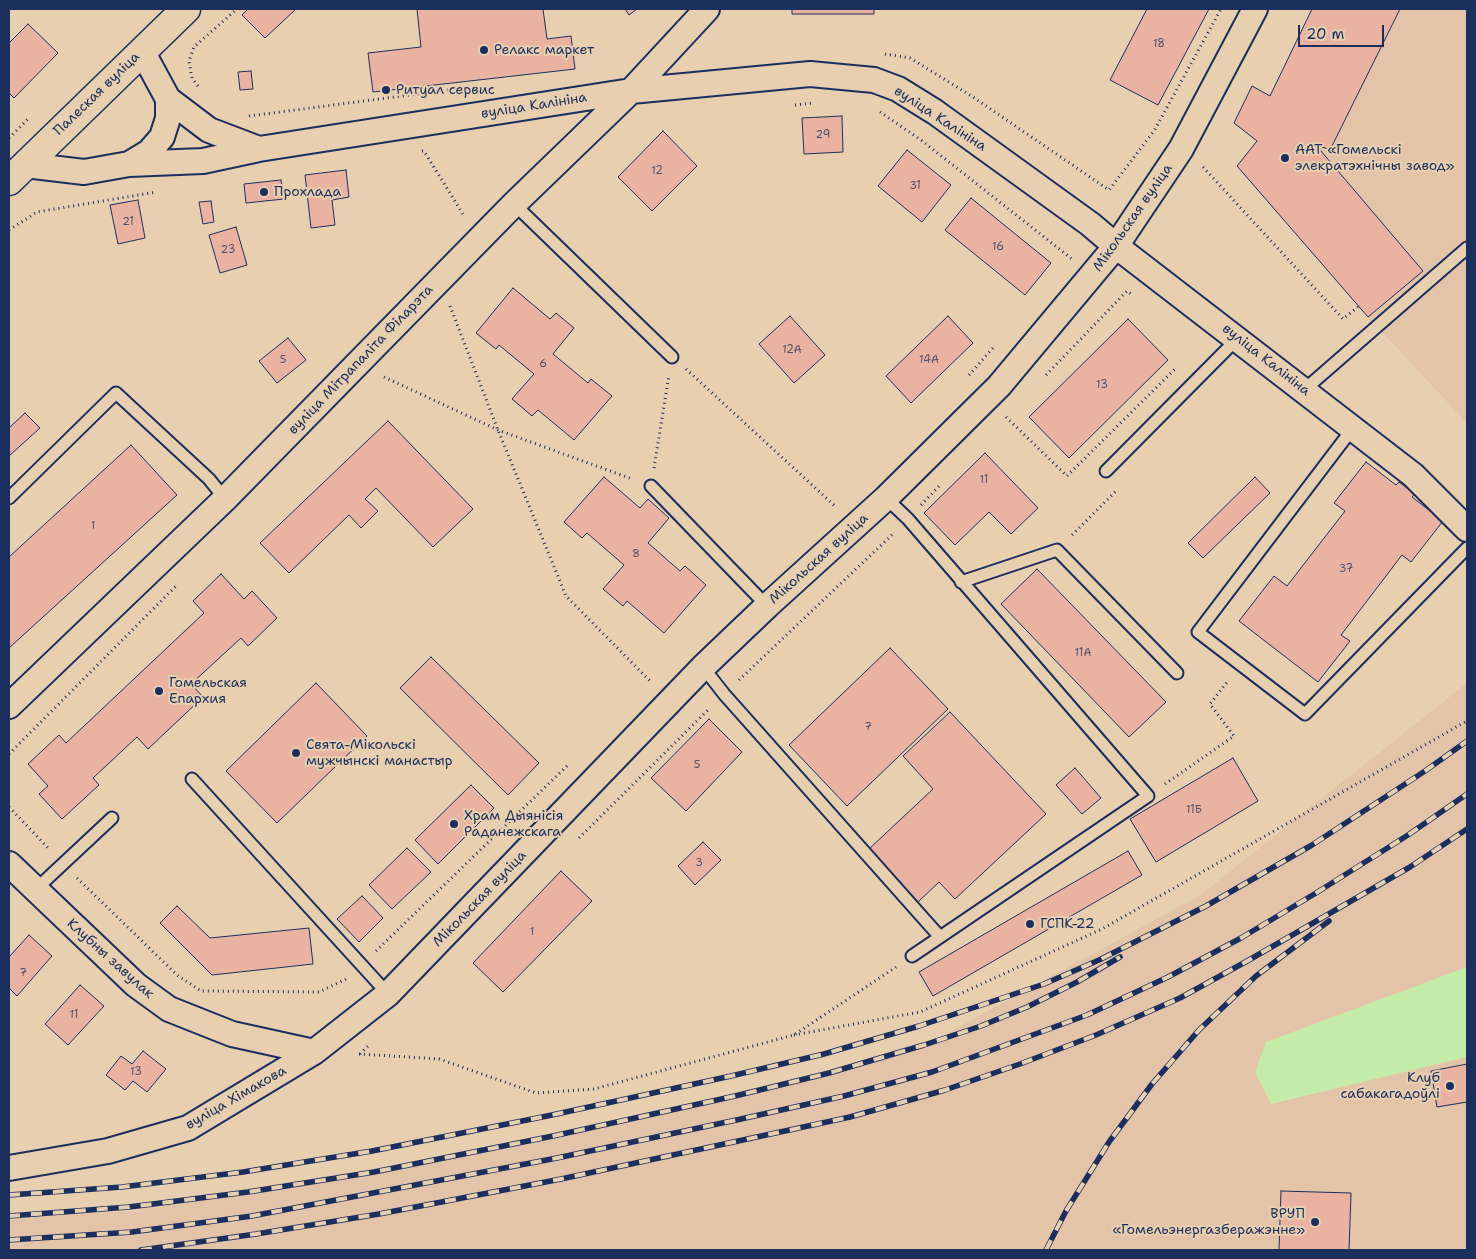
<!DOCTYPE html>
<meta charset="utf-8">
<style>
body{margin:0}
#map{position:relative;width:1476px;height:1259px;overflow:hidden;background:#e7cfaf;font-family:"Shantell Sans",sans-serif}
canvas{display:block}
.frame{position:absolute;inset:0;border:10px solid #1b2f5e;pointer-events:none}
.scale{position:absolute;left:1298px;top:25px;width:86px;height:22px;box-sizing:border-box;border:2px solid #1b2f5e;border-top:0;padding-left:6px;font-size:15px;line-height:18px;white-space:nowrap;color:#1b2f5e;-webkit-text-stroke:4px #e7cfaf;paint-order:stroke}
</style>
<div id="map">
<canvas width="1476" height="1259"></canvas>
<div class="frame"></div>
<div class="scale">20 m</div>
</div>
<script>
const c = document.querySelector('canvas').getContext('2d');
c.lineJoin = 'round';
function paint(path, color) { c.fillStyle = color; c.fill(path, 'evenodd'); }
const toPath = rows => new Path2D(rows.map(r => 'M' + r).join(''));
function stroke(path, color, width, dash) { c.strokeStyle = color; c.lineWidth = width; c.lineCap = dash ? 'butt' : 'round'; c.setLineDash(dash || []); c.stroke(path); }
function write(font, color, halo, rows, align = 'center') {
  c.font = font + ' "Shantell Sans",sans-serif'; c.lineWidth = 4; c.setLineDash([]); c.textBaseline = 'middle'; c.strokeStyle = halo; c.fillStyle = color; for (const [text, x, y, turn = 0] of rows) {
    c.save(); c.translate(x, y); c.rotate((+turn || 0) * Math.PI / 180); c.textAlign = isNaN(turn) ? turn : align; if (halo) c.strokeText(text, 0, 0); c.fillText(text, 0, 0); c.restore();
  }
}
paint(toPath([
 [1312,9,1467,9,1467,423,1368,317,1237,166,1257,141,1234,123,1252,86,1270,95],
 [1467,683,1467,1250,9,1250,9,1217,33,1215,147,1211,129,1207,531,1144,920,1048,1199,896]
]), '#e4c4a9');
paint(toPath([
 [1467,967,1467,1057,1271,1104,1255,1072,1266,1042]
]), '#c4eca8');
const building = toPath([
 [248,9,296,9,265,38,242,15,248,9],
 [417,9,543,9,547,39,571,36,575,69,373,92,368,53,421,47,417,9],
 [625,9,637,9,629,15,625,9],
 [792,9,874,9,874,14,792,14,792,9],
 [1147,9,1209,9,1158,105,1110,80,1147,9],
 [1312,9,1400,9,1330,150,1315,144,1423,271,1368,317,1237,166,1257,141,1234,123,1252,86,1270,96,1312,9],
 [28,24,58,53,14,98,9,93,9,43,28,24],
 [251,71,253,89,240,90,238,72,251,71],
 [842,116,843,152,804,154,802,118,842,116],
 [663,131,697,166,652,211,618,177,663,131],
 [907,150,951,185,922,222,878,186,907,150],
 [346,170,349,197,332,200,335,225,311,228,305,175,346,170],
 [281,180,284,199,246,203,244,184,281,180],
 [971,198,1051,263,1025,295,945,230,971,198],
 [138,200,145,238,118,244,110,205,138,200],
 [211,201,214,222,203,224,199,202,211,201],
 [236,227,247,265,220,273,209,235,236,227],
 [513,288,550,319,556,313,574,328,553,354,588,383,591,379,612,396,574,440,538,410,532,416,512,399,534,374,499,345,496,349,476,333,513,288],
 [790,316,825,355,794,383,759,344,790,316],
 [948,316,973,343,911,403,886,376,948,316],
 [1128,319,1168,360,1069,458,1029,417,1128,319],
 [288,338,306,360,277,383,259,361,288,338],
 [25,413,40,428,9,456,9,428,25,413],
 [388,421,473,509,433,547,376,488,365,499,378,511,361,528,349,515,289,573,260,543,388,421],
 [131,445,177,495,9,648,9,557,131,445],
 [985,453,1038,508,1011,534,989,512,955,545,924,513,985,453],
 [1366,462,1396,485,1399,482,1415,494,1412,497,1443,521,1411,562,1402,555,1341,635,1350,641,1318,682,1239,621,1274,576,1287,586,1345,511,1334,503,1366,462],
 [604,477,640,508,648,499,669,518,648,543,680,571,685,566,706,585,664,633,627,601,623,606,603,589,624,565,587,533,582,538,564,522,604,477],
 [1255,477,1270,493,1203,558,1188,543,1255,477],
 [1037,569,1166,702,1129,737,1001,604,1037,569],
 [221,574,244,599,252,591,277,618,248,646,241,638,191,684,203,697,148,749,137,737,93,778,99,785,62,819,39,794,48,786,28,764,59,735,66,743,204,613,193,601,221,574],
 [890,648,948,709,847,806,789,745,890,648],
 [431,657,539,763,508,795,400,688,431,657],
 [316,683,367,736,277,823,226,771,316,683],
 [950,712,1046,814,955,899,939,882,918,902,869,849,933,789,903,756,950,712],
 [709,719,742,752,686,811,651,778,709,719],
 [1233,758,1258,801,1156,862,1130,819,1233,758],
 [1075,768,1101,798,1082,814,1056,785,1075,768],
 [471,785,494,808,438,864,415,840,471,785],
 [703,842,721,860,695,885,678,866,703,842],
 [407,848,431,872,392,909,369,885,407,848],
 [1128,851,1142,875,933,996,919,972,1128,851],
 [561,871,592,901,503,992,473,963,561,871],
 [362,896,383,918,359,942,337,919,362,896],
 [177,906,210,938,309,928,313,964,212,975,160,923,177,906],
 [29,935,52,956,17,996,9,988,9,957,29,935],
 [80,985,104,1006,68,1045,45,1024,80,985],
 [143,1051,166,1069,147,1092,133,1081,125,1090,106,1075,121,1056,132,1064,143,1051],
 [1467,1064,1467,1102,1437,1107,1431,1071,1467,1064],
 [1281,1191,1351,1193,1349,1250,1279,1250,1281,1191]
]);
paint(building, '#eab3a1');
stroke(building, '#1b2f5e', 1);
const service = toPath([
 [514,204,672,357],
 [1304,390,1467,248],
 [1353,428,1198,632,1305,714,1467,548],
 [1106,471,1238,338],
 [651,486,767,606],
 [9,498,116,393,209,479,225,499],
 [886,498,908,519,1148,796,912,956],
 [961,582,1057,550,1177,673],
 [703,667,724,694,940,937],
 [192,779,388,994],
 [35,890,112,818]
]);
const minor = toPath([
 [142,51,168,99,209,130,259,149],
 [129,164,149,152,162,137,168,118,168,99],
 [25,165,84,172,129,164,203,161,259,149,631,91,810,74,874,80,898,89,935,112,1090,224,1116,246,1413,475,1467,529],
 [9,706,225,499,514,204,631,91,707,9],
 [9,864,136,985,169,1009,232,1034,314,1052],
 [9,1168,108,1151,188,1128,314,1052,388,994,703,667,767,606,886,498,999,386,1116,246,1181,149,1255,9]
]);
const primary = toPath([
 [9,181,186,9]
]);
stroke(service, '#1b2f5e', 15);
stroke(minor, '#1b2f5e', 28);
stroke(primary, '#1b2f5e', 31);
stroke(toPath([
 [885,54,910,58,973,97,1109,190,1154,131,1221,9],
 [198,86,192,78,189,61,194,47,237,9],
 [795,105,813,103],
 [880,112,921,140,1072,259],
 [249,116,448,90],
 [9,138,28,119],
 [422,151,424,151,464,216],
 [1203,167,1343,319,1359,306],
 [9,230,37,212,156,192],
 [450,306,498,430,566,596,652,683],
 [686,369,836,507],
 [969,375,993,348],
 [1046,375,1127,291,1131,294],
 [384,377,498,430,632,479],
 [1006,417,1067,476,1175,369],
 [654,468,669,375],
 [921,505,941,484],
 [1072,535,1117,490],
 [739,680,894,533],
 [9,754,177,585],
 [1165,784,1234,736,1210,704,1228,681],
 [9,807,50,850],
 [579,838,709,709],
 [77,878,177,975,201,991,319,992,346,979],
 [376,951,569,764],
 [794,1035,920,1012,1102,929,1467,721],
 [359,1054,439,1059,536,1093,594,1089,794,1035,896,967],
 [360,1054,368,1046]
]), '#1b2f5e', 3, [1, 4]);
stroke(service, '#e7cfaf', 11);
stroke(minor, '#e7cfaf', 24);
stroke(primary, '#e7cfaf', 28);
const rail = toPath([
 [9,1195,122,1187,243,1172,372,1151,552,1115,731,1076,824,1054,919,1026,1044,984,1099,960,1206,906,1312,845,1425,771,1467,741],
 [9,1216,129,1207,248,1192,374,1172,553,1136,735,1096,829,1073,924,1045,981,1026,1027,1007,1077,982,1120,957],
 [9,1240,132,1232,252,1216,557,1158,741,1119,844,1096,932,1072,1087,1015,1168,977,1241,938,1316,893,1408,835,1467,794],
 [141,1250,256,1234,379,1214,561,1179,850,1117,945,1090,1020,1064,1096,1035,1180,998,1249,960,1410,867,1467,829],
 [1046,1250,1066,1211,1109,1142,1152,1084,1199,1030,1256,976,1329,921]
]);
stroke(rail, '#1b2f5e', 5.5);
stroke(rail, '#e7cfaf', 4, [11]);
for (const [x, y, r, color] of [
 [484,50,5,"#1b2f5e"],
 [386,90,5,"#1b2f5e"],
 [1285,158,5,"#1b2f5e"],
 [264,192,5,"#1b2f5e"],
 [159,691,5,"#1b2f5e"],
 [296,753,5,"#1b2f5e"],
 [454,824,5,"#1b2f5e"],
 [1030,924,5,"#1b2f5e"],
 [1450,1086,5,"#1b2f5e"],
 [1315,1222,5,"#1b2f5e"]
]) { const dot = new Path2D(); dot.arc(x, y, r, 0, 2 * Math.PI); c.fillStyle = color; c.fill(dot); stroke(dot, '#e7cfaf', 2); }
write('11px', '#4f506f', null, [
 ["18",1159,44],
 ["29",823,135],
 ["12",657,171],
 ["31",915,186],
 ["21",128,222],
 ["16",998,247],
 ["23",228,250],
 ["12А",792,350],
 ["5",283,360],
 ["14А",929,360],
 ["6",543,364],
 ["13",1102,385],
 ["11",984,480],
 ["1",93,526],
 ["8",636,554],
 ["37",1346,569],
 ["11А",1083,653],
 ["7",868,727],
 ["5",697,765],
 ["11Б",1194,810],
 ["3",699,863],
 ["1",532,932],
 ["7",23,973],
 ["11",74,1015],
 ["13",136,1072]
]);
write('14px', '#1b2f5e', '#e7cfaf', [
 ["Релакс маркет",494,50],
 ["Ритуал сервис",396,90],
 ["ААТ «Гомельскі",1295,150],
 ["элекратэхнічны завод»",1295,166],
 ["Прохлада",274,192],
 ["Гомельская",169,683],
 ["Епархия",169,699],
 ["Свята-Мікольскі",306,745],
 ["мужчынскі манастыр",306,761],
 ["Храм Дыянісія",464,816],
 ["Раданежскага",464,832],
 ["ГСПК-22",1040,924],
 ["Клуб",1440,1078,"right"],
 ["сабакагадоўлі",1440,1094,"right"],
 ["ВРУП",1305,1214,"right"],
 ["«Гомельэнергазберажэнне»",1305,1230,"right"]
], 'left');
write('14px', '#1b2f5e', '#e7cfaf', [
 ["Палеская вуліца",97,94,-44],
 ["вуліца Калініна",534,106,-9],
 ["вуліца Калініна",940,119,33],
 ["Мікольская вуліца",1133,218,-55],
 ["вуліца Мітрапаліта Філарэта",361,360,-46],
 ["вуліца Калініна",1266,360,38],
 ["Мікольская вуліца",819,559,-42],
 ["Мікольская вуліца",480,899,-46],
 ["Клубны завулак",110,959,42],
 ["вуліца Хімакова",236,1098,-30]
]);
</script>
